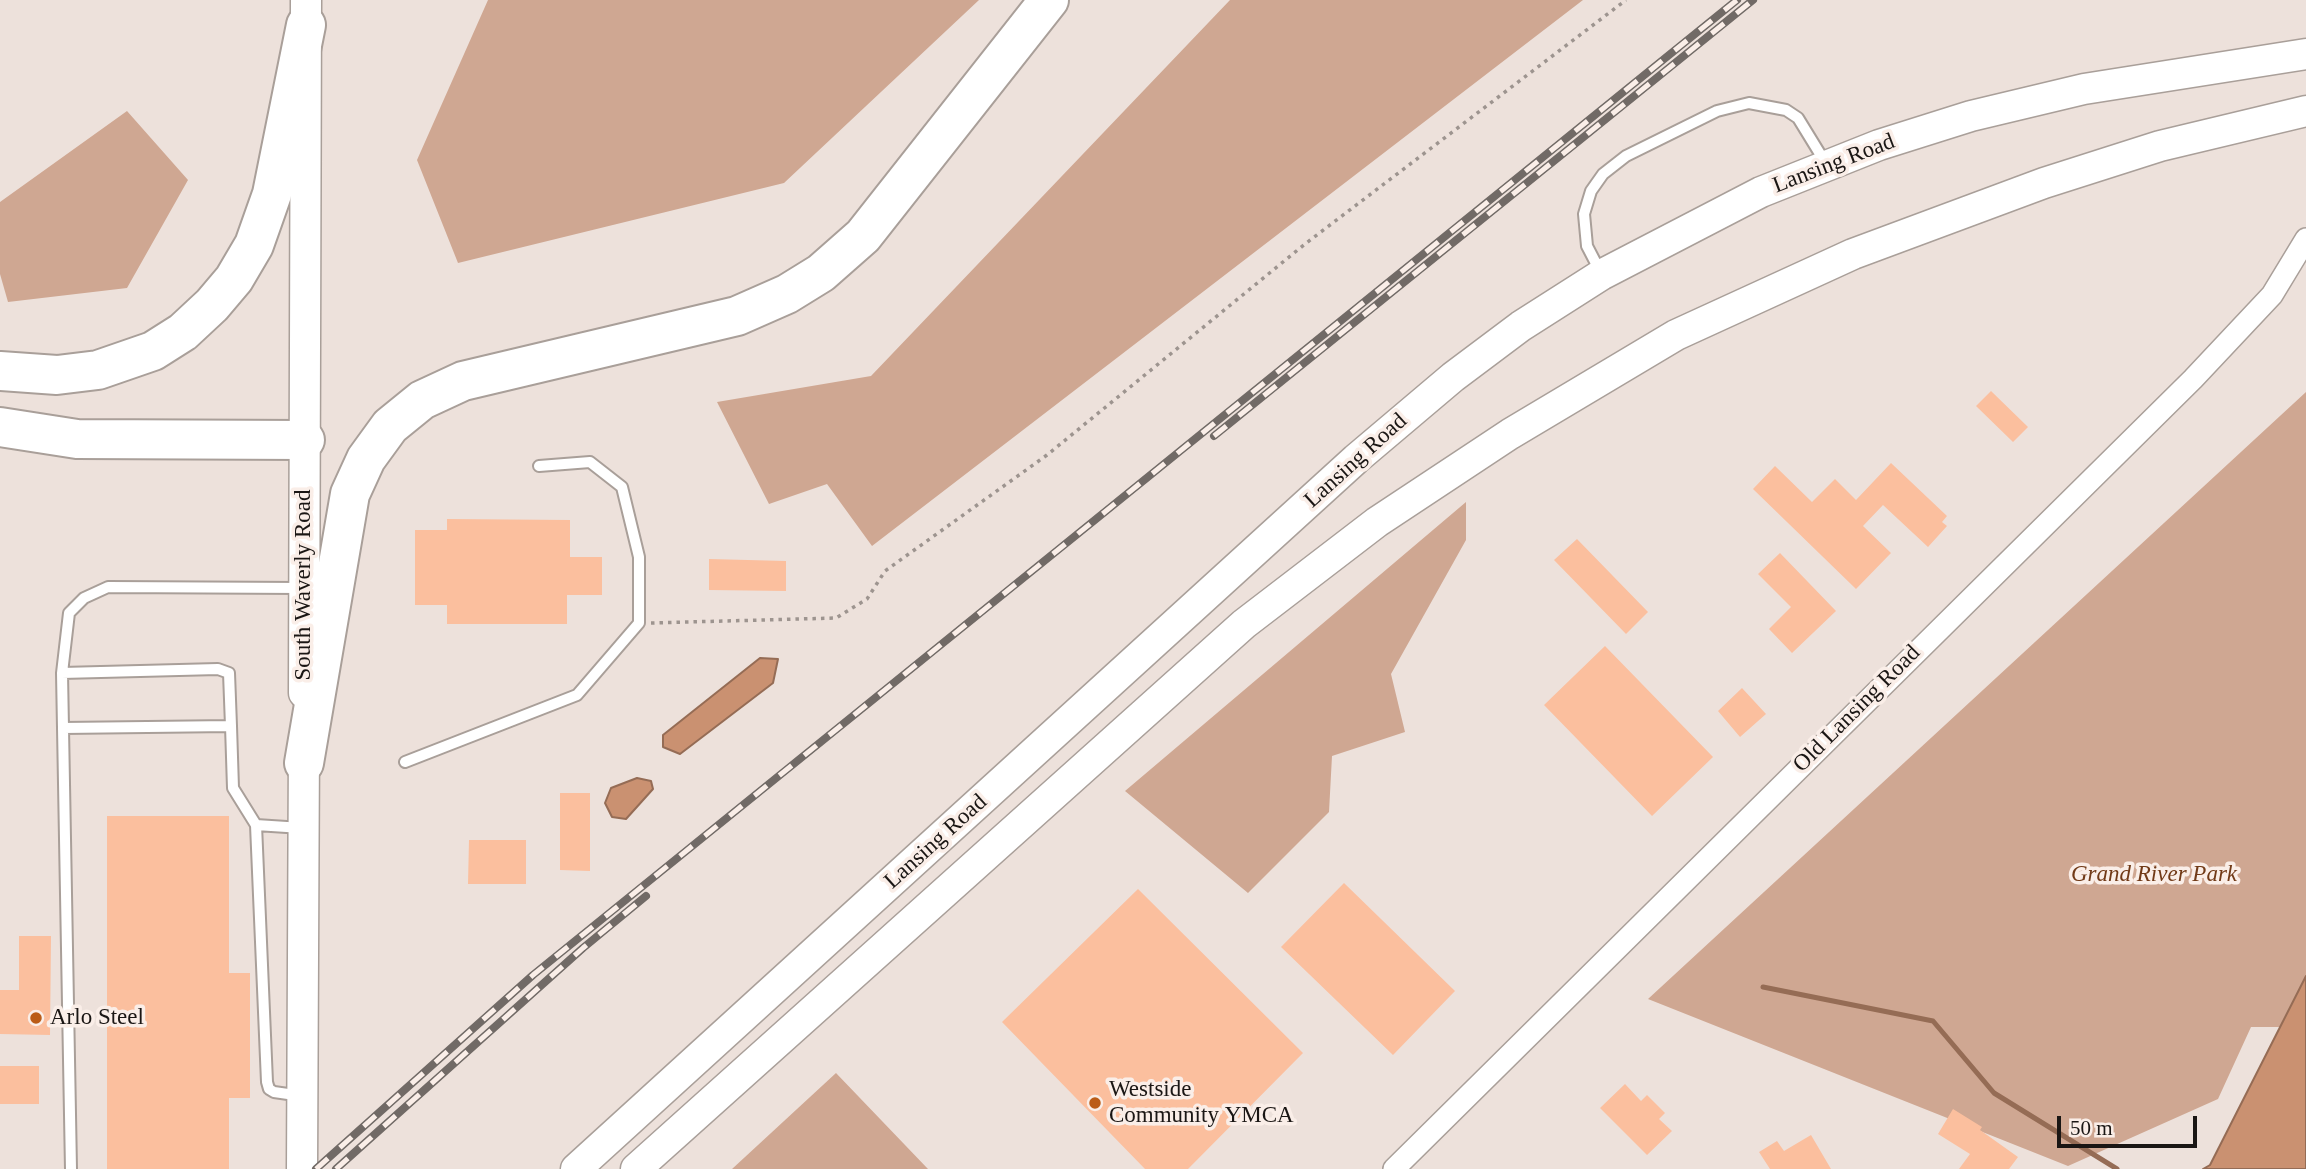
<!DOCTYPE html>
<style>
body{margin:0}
#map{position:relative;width:2306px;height:1169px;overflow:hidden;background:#ede1db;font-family:Georgia,serif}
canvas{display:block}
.scale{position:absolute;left:2057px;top:1116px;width:140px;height:32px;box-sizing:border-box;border:4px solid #1a1614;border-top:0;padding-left:9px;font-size:21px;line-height:24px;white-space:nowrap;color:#1a1614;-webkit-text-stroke:5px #faeee8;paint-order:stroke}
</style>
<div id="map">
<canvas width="2306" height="1169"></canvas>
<div class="scale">50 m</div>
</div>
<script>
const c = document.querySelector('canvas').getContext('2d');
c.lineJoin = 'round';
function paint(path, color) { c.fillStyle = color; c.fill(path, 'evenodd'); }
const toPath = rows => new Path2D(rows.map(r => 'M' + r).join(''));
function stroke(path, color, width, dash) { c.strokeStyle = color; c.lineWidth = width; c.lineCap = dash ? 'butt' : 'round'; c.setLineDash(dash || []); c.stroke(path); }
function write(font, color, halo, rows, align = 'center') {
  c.font = font + ' Georgia,serif'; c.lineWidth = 7; c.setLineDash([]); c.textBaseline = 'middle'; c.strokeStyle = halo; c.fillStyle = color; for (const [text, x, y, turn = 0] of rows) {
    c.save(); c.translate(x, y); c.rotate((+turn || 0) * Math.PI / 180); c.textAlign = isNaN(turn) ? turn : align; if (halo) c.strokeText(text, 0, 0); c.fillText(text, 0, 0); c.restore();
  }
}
paint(toPath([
 [488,0,979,0,784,183,458,263,417,160],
 [1230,0,1583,0,872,546,827,484,769,504,717,402,871,376],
 [127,111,188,180,127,288,8,302,0,274,0,202],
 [2306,392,2306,984,2286,1027,2251,1027,2218,1099,2068,1166,1648,999],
 [1466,502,1466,540,1391,674,1405,732,1332,756,1329,812,1248,893,1125,791],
 [836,1073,928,1169,732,1169]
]), '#cfa792');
const water = toPath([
 [760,658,778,659,773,683,680,754,663,747,663,735,760,658],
 [637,778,651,781,653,789,626,819,612,817,605,803,611,788,637,778],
 [2306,976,2306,1169,2203,1169,2210,1165,2306,976]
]);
paint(water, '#ca9171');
stroke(water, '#956c55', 2);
stroke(toPath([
 [1763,987,1933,1021,1994,1093,2117,1169]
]), '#956c55', 5);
paint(toPath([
 [1991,391,2028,427,2013,442,1976,406],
 [1891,463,1947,516,1942,522,1947,526,1928,547,1883,505,1863,526,1891,553,1856,589,1753,489,1775,466,1812,502,1835,479,1856,500],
 [447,519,570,520,570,557,602,557,602,595,567,595,567,624,447,624,447,605,415,605,415,530,447,530],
 [1577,539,1648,612,1626,634,1554,560],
 [1780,553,1836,611,1792,653,1769,629,1791,607,1758,574],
 [709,559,786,561,786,591,709,590],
 [1605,646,1713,757,1652,816,1544,705],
 [1742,688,1766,714,1740,737,1718,711],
 [560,793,590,793,590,871,560,870],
 [107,816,229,816,229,973,250,973,250,1098,229,1098,229,1169,107,1169],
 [469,840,526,840,526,884,468,884],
 [1344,883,1455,991,1393,1055,1281,947],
 [1138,889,1303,1053,1188,1169,1145,1169,1002,1022],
 [19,936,51,936,50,1035,0,1034,0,990,19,990],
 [0,1066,39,1066,39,1104,0,1104],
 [1625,1084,1641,1101,1647,1095,1665,1113,1659,1119,1672,1131,1647,1155,1600,1108],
 [1953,1109,1982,1127,1980,1130,2018,1157,2009,1169,1959,1169,1970,1154,1938,1134],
 [1811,1135,1831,1169,1770,1169,1759,1152,1777,1141,1784,1151]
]), '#fbbf9e');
const service = toPath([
 [1601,273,1587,246,1584,214,1591,191,1603,174,1626,156,1717,111,1749,103,1786,110,1798,118,1825,162],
 [62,673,218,669,229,673,231,726],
 [63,728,231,726,233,788,256,825],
 [405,762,577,695,639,623,639,557,622,487,590,462,539,466],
 [302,1096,274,1092,269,1089,267,1082,256,825,302,828],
 [71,1169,62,673,69,613,84,598,108,587,302,588]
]);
const minor = toPath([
 [1394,1169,2193,379,2272,295,2306,239]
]);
const secondary = toPath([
 [304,693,306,0],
 [302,1169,304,742],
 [576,1169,1356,459,1453,377,1521,326,1601,275,1761,192,1879,145,1971,116,2084,89,2306,54],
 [636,1169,1244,624,1377,522,1510,434,1676,335,1853,254,2044,183,2160,146,2306,111]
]);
const motorway = toPath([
 [0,371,57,375,98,370,153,351,183,332,212,305,234,279,254,245,272,194,306,25],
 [0,427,77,439,305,440],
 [304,763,350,494,366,459,390,426,422,400,463,381,737,316,787,294,821,273,863,236,1049,0]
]);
stroke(service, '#a99f99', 14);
stroke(minor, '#a99f99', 24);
stroke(secondary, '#a99f99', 33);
stroke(motorway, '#a99f99', 42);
stroke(toPath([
 [651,623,836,618,867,599,885,571,1047,455,1305,244,1626,0]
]), '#9d948f', 3.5, [3.5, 5]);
stroke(service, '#fff', 10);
stroke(minor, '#fff', 21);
stroke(secondary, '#fff', 30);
stroke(motorway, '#fff', 38);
const rail = toPath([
 [1214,436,1753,0],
 [316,1169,533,975,1737,0],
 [336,1169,583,948,646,896]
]);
stroke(rail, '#716a66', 8);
stroke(rail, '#faeee8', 5, [16]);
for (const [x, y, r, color] of [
 [36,1018,7,"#bb5c17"],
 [1095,1103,7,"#bb5c17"]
]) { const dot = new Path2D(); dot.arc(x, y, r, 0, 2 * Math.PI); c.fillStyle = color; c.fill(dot); stroke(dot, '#faeee8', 2.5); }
write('23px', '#1a1614', '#faeee8', [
 ["Lansing Road",1834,164,-21],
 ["Lansing Road",1356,461,-42],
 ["South Waverly Road",304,585,-90],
 ["Old Lansing Road",1857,709,-45],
 ["Lansing Road",936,842,-42]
]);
write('italic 23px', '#713a17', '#faeee8', [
 ["Grand River Park",2154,875]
]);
write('23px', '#1a1614', '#faeee8', [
 ["Arlo Steel",50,1018],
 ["Westside",1109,1090],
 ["Community YMCA",1109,1116]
], 'left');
</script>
